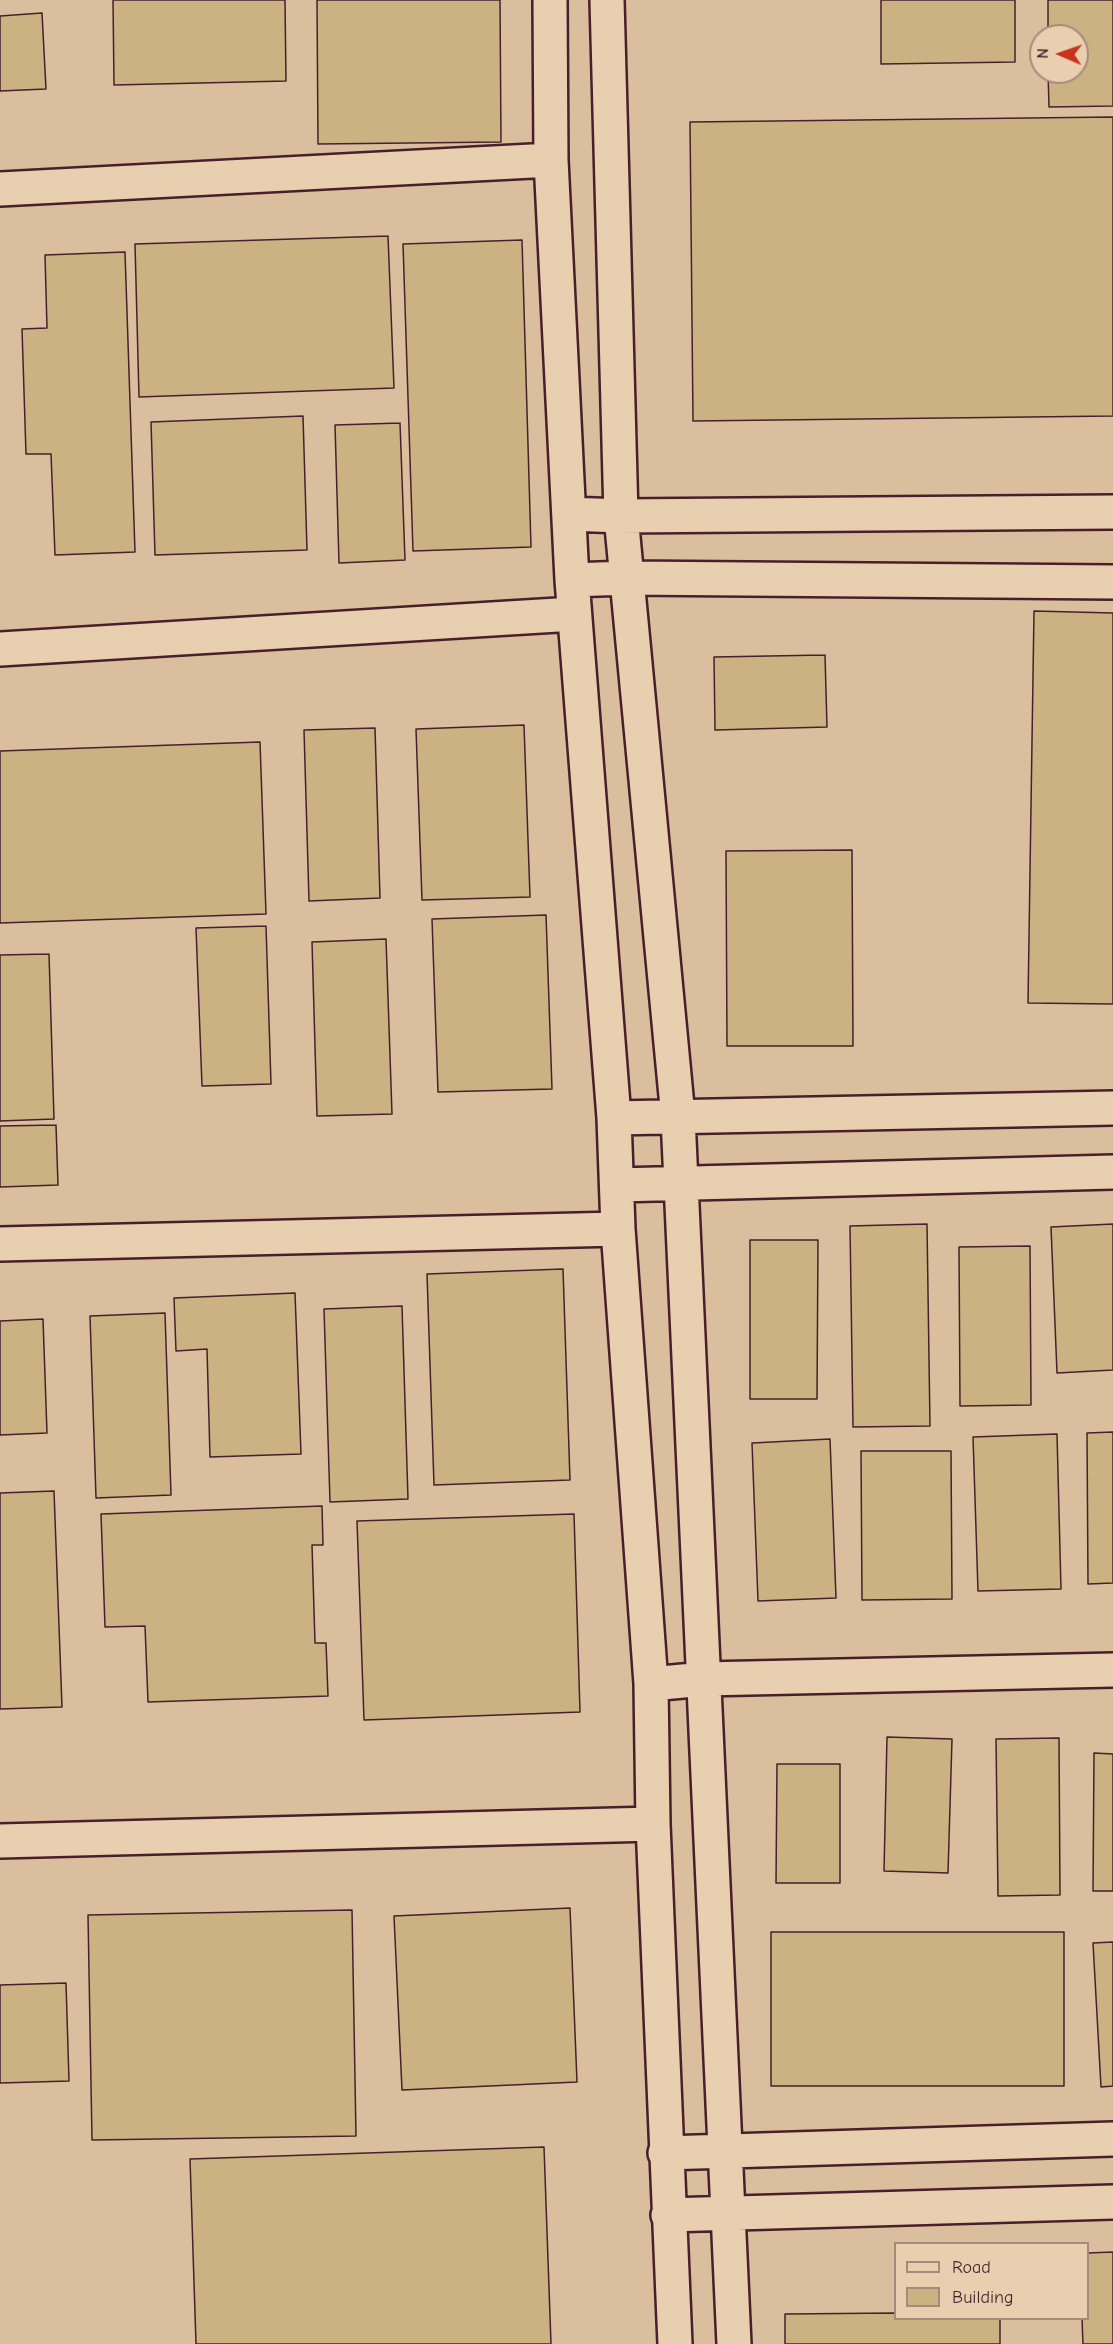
<!DOCTYPE html>
<style>
body{margin:0}
#map{position:relative;width:1113px;height:2344px;overflow:hidden;background:#e8cfb0;font-family:"Comic Neue",sans-serif}
canvas{display:block}
.legend{position:absolute;left:894px;top:2242px;width:195px;height:78px;box-sizing:border-box;background:#e8cfb0;border:2px solid #a9897b;margin:0;padding:8px 10px;list-style:none;font-size:18px;color:#4a1f2b}
.legend li{display:flex;align-items:center;gap:12px;height:30px}
.legend b{width:30px;border:2px solid #a9897b}
.north{position:absolute;left:1029px;top:24px;width:60px;height:60px;box-sizing:border-box;background:#e8cfb0;border:2px solid #a9897b;border-radius:50%;rotate:272deg;font-size:16px;font-weight:700;line-height:24px;text-align:center;color:#4a1f2b}
.north::after{content:'';display:block;margin:auto;width:21px;height:27px;background:#c8321e;clip-path:polygon(50% 0,100% 100%,50% 72%,0 100%)}
</style>
<div id="map">
<canvas width="1113" height="2344"></canvas>
<ul class="legend">
<li><b style="height:8px;background:#e8cfb0"></b>Road</li>
<li><b style="height:16px;background:#cbb282"></b>Building</li>
</ul>
<div class="north">N</div>
</div>
<script>
const c = document.querySelector('canvas').getContext('2d');
c.lineJoin = 'round';
function paint(path, color) { c.fillStyle = color; c.fill(path, 'evenodd'); }
const toPath = rows => new Path2D(rows.map(r => 'M' + r).join(''));
function stroke(path, color, width, dash) { c.strokeStyle = color; c.lineWidth = width; c.lineCap = dash ? 'butt' : 'round'; c.setLineDash(dash || []); c.stroke(path); }
paint(toPath([
 [0,0,1113,0,1113,2344,0,2344],
 [1041,36,1077,36,1077,72,1041,72],
 [896,2244,1088,2244,1088,2318,896,2318]
]), '#d9bf9d');
const building = toPath([
 [113,0,285,0,286,81,114,85,113,0],
 [317,0,500,0,501,142,318,144,317,0],
 [881,0,1015,0,1015,62,881,64,881,0],
 [1048,0,1113,0,1113,106,1049,107,1048,72,1077,72,1077,36,1048,36,1048,0],
 [42,13,46,89,0,91,0,16,42,13],
 [1113,117,1113,416,693,421,690,122,1113,117],
 [388,236,394,388,139,397,135,244,388,236],
 [522,240,531,547,413,551,403,244,522,240],
 [125,252,135,552,55,555,51,454,26,454,22,329,47,328,45,255,125,252],
 [303,416,307,550,155,555,151,422,303,416],
 [400,423,405,560,339,563,335,425,400,423],
 [1034,611,1113,613,1113,1004,1028,1003,1034,611],
 [825,655,827,727,715,730,714,657,825,655],
 [524,725,530,897,422,900,416,729,524,725],
 [375,728,380,898,309,901,304,730,375,728],
 [260,742,266,914,0,923,0,751,260,742],
 [852,850,853,1046,727,1046,726,851,852,850],
 [546,915,552,1089,438,1092,432,919,546,915],
 [266,926,271,1084,202,1086,196,928,266,926],
 [386,939,392,1114,317,1116,312,942,386,939],
 [49,954,54,1119,0,1121,0,955,49,954],
 [56,1125,58,1185,0,1187,0,1126,56,1125],
 [927,1224,930,1426,853,1427,850,1226,927,1224],
 [1113,1224,1113,1370,1057,1373,1051,1227,1113,1224],
 [750,1240,818,1240,817,1399,750,1399,750,1240],
 [1030,1246,1031,1405,960,1406,959,1247,1030,1246],
 [563,1269,570,1480,434,1485,427,1274,563,1269],
 [295,1293,301,1454,210,1457,207,1349,176,1351,174,1298,295,1293],
 [402,1306,408,1499,330,1502,324,1309,402,1306],
 [165,1313,171,1495,96,1498,90,1316,165,1313],
 [43,1319,47,1433,0,1435,0,1321,43,1319],
 [1113,1432,1113,1583,1088,1584,1087,1433,1113,1432],
 [1057,1434,1061,1589,978,1591,973,1437,1057,1434],
 [830,1439,836,1598,758,1601,752,1443,830,1439],
 [861,1451,951,1451,952,1599,862,1600,861,1451],
 [54,1491,62,1707,0,1709,0,1493,54,1491],
 [322,1506,323,1545,312,1545,315,1643,326,1643,328,1696,148,1702,145,1626,105,1627,101,1514,322,1506],
 [574,1514,580,1712,364,1720,357,1521,574,1514],
 [887,1737,952,1739,948,1873,884,1871,887,1737],
 [1059,1738,1060,1895,998,1896,996,1739,1059,1738],
 [1094,1753,1113,1754,1113,1891,1093,1891,1094,1753],
 [777,1764,840,1764,840,1883,776,1883,777,1764],
 [570,1908,577,2082,402,2090,394,1916,570,1908],
 [352,1910,356,2136,92,2140,88,1915,352,1910],
 [771,1932,1064,1932,1064,2086,771,2086,771,1932],
 [1113,1942,1113,2086,1101,2087,1093,1943,1113,1942],
 [66,1983,69,2081,0,2083,0,1985,66,1983],
 [544,2147,551,2344,196,2344,190,2159,544,2147],
 [1113,2252,1113,2344,1083,2344,1082,2318,1088,2318,1088,2253,1113,2252],
 [896,2313,896,2318,1000,2318,1000,2344,785,2344,785,2314,896,2313]
]);
paint(building, '#cbb282');
stroke(building, '#4a1f2b', 1.5);
const minor = toPath([
 [550,0,551,160,572,580,614,1118,618,1229,651,1684,653,1824,675,2344],
 [607,0,621,516,678,1117,734,2344],
 [0,189,551,160],
 [569,514,621,516,1113,512],
 [572,580,626,578,1113,582],
 [0,649,574,614],
 [614,1118,1113,1108],
 [618,1185,1113,1172],
 [0,1244,618,1229],
 [651,1684,704,1679,1113,1670],
 [0,1841,653,1824],
 [665,2153,1113,2139],
 [668,2215,1113,2202]
]);
stroke(minor, '#4a1f2b', 38);
stroke(minor, '#e8cfb0', 33);
</script>
